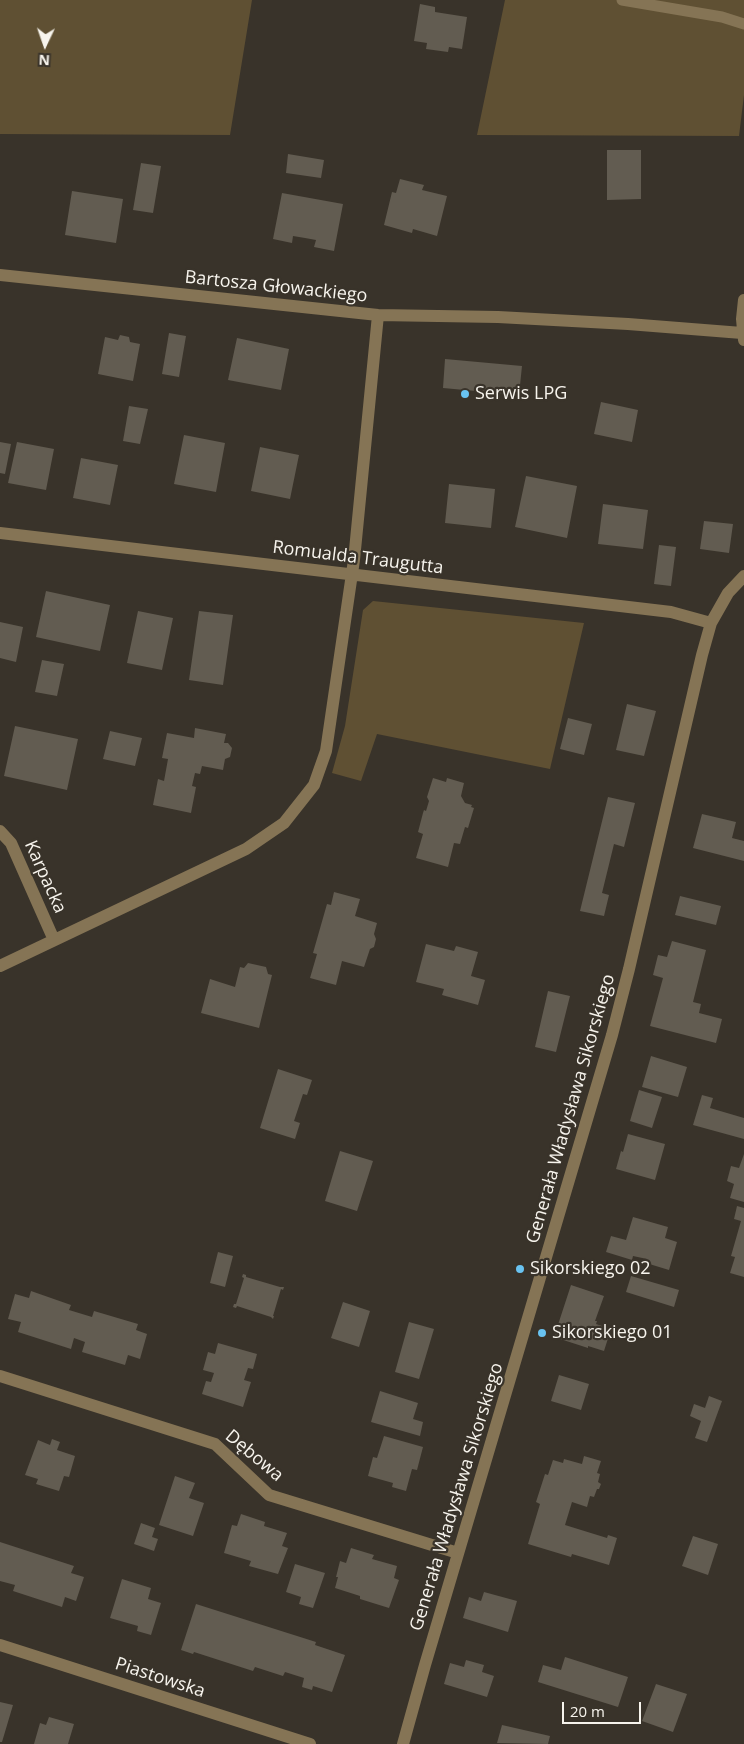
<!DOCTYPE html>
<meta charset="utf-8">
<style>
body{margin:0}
#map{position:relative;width:744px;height:1744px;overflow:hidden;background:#39332a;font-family:"Open Sans",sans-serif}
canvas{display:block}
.north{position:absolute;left:20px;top:20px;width:50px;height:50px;-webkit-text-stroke:4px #39332a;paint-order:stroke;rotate:183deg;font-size:14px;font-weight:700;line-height:20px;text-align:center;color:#f7f4ed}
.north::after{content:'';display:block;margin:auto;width:18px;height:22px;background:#f7f4ed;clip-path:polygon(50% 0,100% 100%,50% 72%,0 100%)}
.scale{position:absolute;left:562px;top:1702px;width:79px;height:22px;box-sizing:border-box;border:2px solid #f7f4ed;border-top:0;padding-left:6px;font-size:15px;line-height:18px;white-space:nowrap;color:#f7f4ed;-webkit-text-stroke:4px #39332a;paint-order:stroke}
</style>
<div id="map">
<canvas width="744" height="1744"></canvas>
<div class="north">N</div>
<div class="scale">20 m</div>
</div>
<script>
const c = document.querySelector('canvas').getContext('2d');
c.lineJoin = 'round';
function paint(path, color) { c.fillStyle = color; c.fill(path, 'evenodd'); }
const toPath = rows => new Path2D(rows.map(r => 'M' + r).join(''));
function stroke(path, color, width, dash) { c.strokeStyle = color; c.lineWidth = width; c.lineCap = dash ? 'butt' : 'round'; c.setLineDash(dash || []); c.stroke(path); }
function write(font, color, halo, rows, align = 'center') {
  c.font = font + ' "Open Sans",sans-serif'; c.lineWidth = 4.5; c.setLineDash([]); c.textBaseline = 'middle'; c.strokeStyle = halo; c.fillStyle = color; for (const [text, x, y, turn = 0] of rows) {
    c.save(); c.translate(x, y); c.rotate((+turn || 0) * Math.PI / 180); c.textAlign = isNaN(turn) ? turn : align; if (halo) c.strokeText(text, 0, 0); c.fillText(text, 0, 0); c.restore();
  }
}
paint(toPath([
 [0,0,252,0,230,135,0,134],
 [505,0,744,0,744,95,739,136,477,135],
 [373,601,584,623,550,769,377,734,361,781,332,773,345,726,363,610]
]), '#5f5033');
paint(toPath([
 [420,4,435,7,435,12,467,17,462,49,449,47,448,52,426,49,427,43,414,41],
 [607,150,641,150,641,199,607,200],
 [288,154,324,160,321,178,286,173],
 [141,163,161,166,153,213,133,210],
 [400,179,424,185,422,190,447,196,437,236,413,229,412,233,384,225,392,192,396,193],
 [72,191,123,199,116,243,65,235],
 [282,193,343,204,334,251,314,247,316,240,305,238,293,236,292,243,273,239],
 [169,333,186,336,179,377,162,374],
 [120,335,129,337,130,342,140,344,133,381,98,374,105,337,118,340],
 [237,338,289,349,281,390,228,380],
 [445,359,522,366,519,395,443,388],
 [601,402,638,410,632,442,594,434],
 [129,406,148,409,140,444,123,441],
 [184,435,225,443,216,492,174,484],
 [0,442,11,444,5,474,0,473],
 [17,442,54,449,46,490,8,483],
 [260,447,299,455,290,499,251,491],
 [81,458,118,465,110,505,73,498],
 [526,476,577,486,567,538,515,527],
 [449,484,495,489,491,528,445,523],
 [603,504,648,510,643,549,598,544],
 [704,521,733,524,729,553,700,549],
 [659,545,676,547,671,586,654,584],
 [46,591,110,605,100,651,36,637],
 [138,611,173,618,162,670,127,663],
 [199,611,233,615,223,685,189,680],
 [0,622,23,627,16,662,0,658],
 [42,660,64,664,57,696,35,692],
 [627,704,656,711,644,756,616,750],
 [568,718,592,724,584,755,560,749],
 [15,726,78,739,67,790,4,776],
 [195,728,226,734,224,743,228,743,232,748,230,757,225,759,223,770,202,766,200,774,195,773,192,786,196,787,191,813,153,805,158,779,164,781,168,759,162,758,167,733,194,738],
 [110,731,142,738,135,766,103,759],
 [433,778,446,782,447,778,464,783,461,796,465,803,472,805,471,807,474,808,468,828,465,827,460,844,454,843,448,867,416,858,423,834,418,832,423,813,424,810,426,811,429,801,427,797],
 [608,797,635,803,624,847,614,844,602,893,609,895,604,916,580,911],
 [702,814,736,822,732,838,744,841,744,861,693,848],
 [334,892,360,899,355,916,377,923,374,934,376,939,374,947,370,949,364,967,342,961,336,985,310,978,317,954,313,953,327,904,331,905],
 [680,896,721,906,716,925,675,915],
 [672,941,706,950,693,1002,701,1004,699,1013,722,1019,716,1043,650,1026,663,978,653,975,658,955,667,957],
 [426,944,454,951,456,946,478,952,471,976,485,980,478,1005,442,995,444,989,416,982],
 [248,963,266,967,268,974,272,975,259,1028,201,1013,210,979,235,987,240,967,244,968],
 [548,991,570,996,556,1052,535,1047],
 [651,1056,687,1067,678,1097,642,1087],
 [278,1069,312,1080,307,1095,303,1094,294,1121,300,1123,295,1139,260,1128],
 [639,1090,662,1097,652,1128,630,1121],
 [702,1095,713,1098,710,1108,744,1118,744,1139,693,1125],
 [628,1134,665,1144,655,1180,616,1169,621,1151,623,1152],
 [340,1151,373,1161,357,1211,325,1201],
 [744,1154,744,1202,730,1198,734,1184,727,1181,731,1166,739,1168],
 [737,1206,744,1208,744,1277,730,1273,735,1257,731,1256,741,1221,734,1219],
 [633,1217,668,1227,665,1238,677,1242,669,1270,646,1263,647,1259,633,1256,632,1260,606,1252,611,1236,626,1240],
 [218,1252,233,1256,225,1287,210,1283],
 [243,1274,246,1275,246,1277,280,1287,284,1287,283,1290,281,1289,273,1316,274,1316,273,1319,271,1317,237,1306,236,1308,233,1307,234,1304,236,1304,244,1278,242,1277],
 [631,1276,679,1290,674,1307,626,1292],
 [571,1285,604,1296,595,1321,597,1321,596,1324,611,1329,604,1351,588,1346,588,1348,554,1337],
 [31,1291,71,1305,69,1310,92,1317,94,1311,138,1324,136,1330,147,1334,140,1359,128,1355,125,1365,82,1352,85,1342,74,1338,71,1349,18,1332,21,1322,8,1319,15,1294,29,1298],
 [343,1302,370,1311,359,1347,331,1338],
 [409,1322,434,1329,419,1379,395,1372],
 [218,1343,257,1354,253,1369,248,1368,244,1380,251,1382,243,1407,202,1394,206,1381,211,1382,214,1373,203,1370,208,1352,215,1354],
 [559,1375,589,1384,581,1410,551,1401],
 [380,1391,418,1403,413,1419,423,1422,420,1436,371,1422],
 [709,1396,722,1401,707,1442,695,1438,701,1421,690,1416,694,1404,705,1408],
 [384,1436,423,1447,417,1470,412,1469,406,1491,392,1487,393,1483,368,1476,373,1457,377,1458],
 [52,1439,60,1442,57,1450,75,1456,69,1477,64,1476,59,1491,36,1484,38,1479,25,1475,38,1440,50,1445],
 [584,1456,601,1461,597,1473,600,1474,598,1482,601,1484,599,1489,597,1489,594,1497,590,1496,587,1507,572,1502,565,1525,607,1538,608,1535,617,1538,609,1565,572,1554,571,1557,528,1544,540,1504,536,1502,545,1474,548,1475,553,1460,563,1463,564,1459,582,1464],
 [175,1476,195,1483,189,1498,204,1503,193,1536,159,1525],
 [241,1514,265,1522,264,1526,287,1533,282,1546,288,1548,278,1574,249,1566,251,1561,224,1553,232,1525,237,1526],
 [141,1523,155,1528,152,1537,158,1539,154,1551,134,1544],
 [693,1536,718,1544,708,1575,682,1566],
 [0,1542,74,1566,71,1573,84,1577,76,1601,65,1597,62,1607,13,1591,15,1585,0,1581],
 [351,1548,374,1555,372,1559,397,1566,394,1578,399,1580,389,1608,360,1599,360,1596,335,1588,338,1577,336,1577,340,1561,346,1563],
 [295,1564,325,1573,313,1608,299,1604,301,1597,286,1592],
 [122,1579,151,1588,148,1599,161,1603,151,1635,137,1631,138,1626,110,1618],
 [484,1592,517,1601,508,1632,463,1618,469,1597,481,1601],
 [196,1604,316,1642,315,1645,345,1655,332,1692,313,1686,312,1690,302,1687,304,1678,285,1672,283,1676,255,1667,253,1671,194,1652,193,1654,181,1650],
 [565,1657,628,1677,618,1707,538,1682,543,1665,561,1670],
 [466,1660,484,1665,482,1672,494,1676,487,1697,444,1684,450,1663,464,1667],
 [656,1684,687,1694,673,1732,642,1721],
 [0,1702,13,1705,2,1742,0,1742],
 [49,1717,74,1724,68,1744,34,1744,40,1723,46,1725],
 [502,1725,550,1736,548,1744,497,1743]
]), '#625c51');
stroke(toPath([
 [622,0,722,17,744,24]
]), '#857455', 11);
stroke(toPath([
 [0,275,378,315,498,317,628,324,742,333],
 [744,340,742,319,744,300],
 [0,533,671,612,711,623],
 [0,831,11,843,54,940],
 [0,966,246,849,284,823,314,785,326,751,354,560,378,315],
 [0,1376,215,1444,269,1495,458,1553],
 [0,1645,310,1744],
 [403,1744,425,1665,612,1035,629,969,702,655,711,623,728,593,744,576]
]), '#857455', 12);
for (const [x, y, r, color] of [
 [465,394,5,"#69c3f1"],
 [520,1269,5,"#69c3f1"],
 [542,1333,5,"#69c3f1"]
]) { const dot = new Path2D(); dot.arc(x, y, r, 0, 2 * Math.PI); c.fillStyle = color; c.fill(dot); stroke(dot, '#39332a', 2); }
write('18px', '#f7f4ed', '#39332a', [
 ["Bartosza Głowackiego",276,287,6],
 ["Romualda Traugutta",358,558,7],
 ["Karpacka",45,877,66],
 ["Generała Władysława Sikorskiego",571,1109,-74],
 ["Dębowa",254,1456,40],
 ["Generała Władysława Sikorskiego",457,1497,-73],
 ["Piastowska",160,1678,18]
]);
write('18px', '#f7f4ed', '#39332a', [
 ["Serwis LPG",475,394],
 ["Sikorskiego 02",530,1269],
 ["Sikorskiego 01",552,1333]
], 'left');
</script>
